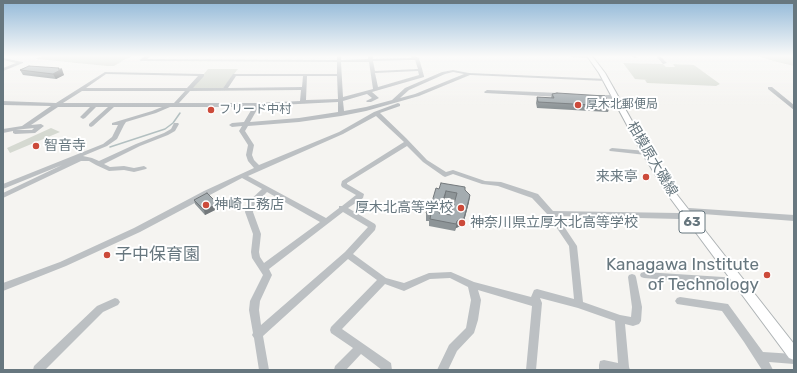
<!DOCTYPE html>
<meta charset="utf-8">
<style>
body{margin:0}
#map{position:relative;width:797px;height:373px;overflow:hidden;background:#f5f4f1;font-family:Rubik,sans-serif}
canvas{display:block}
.frame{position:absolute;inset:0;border:4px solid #67777f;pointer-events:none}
</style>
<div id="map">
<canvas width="797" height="373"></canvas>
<div class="frame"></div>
</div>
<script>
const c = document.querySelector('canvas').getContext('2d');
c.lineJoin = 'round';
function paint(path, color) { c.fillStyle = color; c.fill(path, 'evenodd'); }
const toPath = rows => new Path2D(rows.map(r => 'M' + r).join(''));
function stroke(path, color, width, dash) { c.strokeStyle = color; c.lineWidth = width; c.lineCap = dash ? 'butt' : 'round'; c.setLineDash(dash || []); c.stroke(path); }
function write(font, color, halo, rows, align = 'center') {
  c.font = font + ' Rubik,"Noto Sans JP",sans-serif'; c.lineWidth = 4; c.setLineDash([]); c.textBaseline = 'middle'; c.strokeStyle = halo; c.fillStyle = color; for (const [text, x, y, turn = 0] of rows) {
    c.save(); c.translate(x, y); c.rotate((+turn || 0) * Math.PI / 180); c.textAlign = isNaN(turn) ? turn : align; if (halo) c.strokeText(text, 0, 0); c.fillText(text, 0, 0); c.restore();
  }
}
paint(toPath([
 [43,56,131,56,114,66,107,66,36,59],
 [758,56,794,56,794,66,773,61],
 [623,63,663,64,666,67,675,67,673,64,694,65,720,84,716,86,647,83,645,80,648,80,635,79],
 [208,69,238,69,223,88,192,88],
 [51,128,60,132,10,153,7,148]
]), '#d5d9d1');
stroke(toPath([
 [110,147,165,129,173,123,180,113]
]), '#b3c0c1', 1.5);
const major = toPath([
 [587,56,592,56,605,73,650,153,674,191,794,344,794,360,789,358,668,195,642,153,599,73,587,56]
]);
stroke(major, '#aeb3b5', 2);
paint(toPath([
 [146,56,151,56,147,59,337,60,337,56,341,56,341,60,368,59,368,56,372,56,373,59,412,58,410,56,414,56,419,58,424,76,424,77,372,92,379,98,371,102,367,102,366,101,372,98,367,94,343,101,344,111,366,107,392,100,405,88,442,72,453,70,469,73,608,79,608,80,606,81,470,75,419,96,366,111,341,116,299,122,248,126,245,131,254,145,252,155,254,160,259,165,339,132,374,112,398,103,400,104,400,106,380,113,406,138,427,160,446,172,453,170,485,181,501,182,538,194,553,211,678,213,689,208,794,215,794,221,690,213,679,219,557,216,577,246,583,302,620,315,631,317,632,307,628,277,629,275,632,274,635,275,636,277,642,307,641,321,639,324,633,326,625,324,629,367,630,370,599,370,599,365,600,361,604,360,618,363,615,321,578,308,540,298,542,303,536,370,526,370,532,306,478,290,481,300,478,320,474,333,457,351,448,370,437,370,449,345,466,328,471,300,468,287,450,278,430,279,404,291,385,284,342,329,391,363,392,370,382,370,361,354,346,370,334,370,335,366,353,348,331,333,330,330,331,327,377,280,348,259,263,336,269,370,259,370,254,338,252,335,253,333,249,310,250,301,263,275,252,258,251,252,253,234,245,212,247,203,262,189,242,178,140,232,66,266,3,291,3,283,60,262,134,228,204,191,254,168,248,161,246,155,248,145,239,131,242,126,232,127,229,125,232,123,244,122,253,107,170,107,156,113,126,122,124,125,117,139,107,146,83,156,92,158,99,161,136,144,164,133,171,129,174,123,178,123,179,124,175,131,168,135,140,146,104,164,110,167,124,166,134,168,144,166,147,168,146,169,134,172,124,170,109,171,96,165,89,161,81,161,3,198,3,193,62,165,3,189,3,184,103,144,112,137,118,125,112,125,112,123,152,111,162,107,114,107,93,126,91,127,89,126,89,124,108,107,96,107,85,118,83,119,80,117,90,107,58,107,31,125,41,124,44,126,35,133,15,134,13,133,13,131,3,133,3,129,22,126,51,106,3,105,3,101,56,103,105,72,204,74,204,76,193,88,223,88,233,74,337,74,337,62,141,61,139,60,146,56],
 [415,60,418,69,375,71,373,61,415,60],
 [341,62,369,62,373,89,343,97,341,62],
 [418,71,419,75,378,87,375,73,418,71],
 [453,72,464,74,415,94,400,98,409,90,445,74,453,72],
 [106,74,198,76,187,88,86,88,106,74],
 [236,76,303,76,302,87,228,88,236,76],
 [307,76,337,76,338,99,306,100,307,76],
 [301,90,300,101,257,103,179,103,190,91,301,90],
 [82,91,185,91,174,103,63,103,82,91],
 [338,102,338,112,299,118,250,122,259,106,338,102],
 [376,116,404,142,342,181,341,185,342,187,356,195,342,206,339,206,339,208,326,218,248,176,343,134,376,116],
 [34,128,32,130,16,130,24,129,34,128],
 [407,146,423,162,443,176,445,177,453,174,482,184,498,186,532,198,548,215,569,246,574,299,537,289,534,290,531,297,474,282,451,272,429,273,404,283,386,278,353,254,375,230,376,226,375,224,348,208,363,198,364,194,347,184,347,183,407,146],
 [267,192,320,222,264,263,260,257,259,252,261,234,253,212,254,205,267,192],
 [343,212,368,227,345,252,261,325,259,310,260,301,272,275,269,269,343,212],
 [571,56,589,56,593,57,591,58,573,57,571,56],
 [632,56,636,56,637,57,635,58,632,56],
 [656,56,660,56,667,63,663,64,656,56],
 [3,58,23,62,23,63,3,71,3,68,16,63,3,60,3,58],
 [768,87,772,87,794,105,794,110,768,89,768,87],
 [487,90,560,93,563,95,560,97,485,93,484,92,487,90],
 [597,95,615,95,618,97,615,99,595,98,595,96,597,95],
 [612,148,646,151,649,153,646,155,610,151,609,150,610,149,612,148],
 [644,272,739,278,742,279,743,282,742,285,739,286,644,278,641,277,640,275,641,273,644,272],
 [680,297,728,304,763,352,794,354,794,364,769,362,773,370,762,370,744,342,722,311,677,304,675,301,677,298,680,297],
 [115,298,118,299,120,302,118,305,103,312,45,370,33,370,34,366,97,306,115,298]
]), '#bcc0c3');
paint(major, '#fff');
paint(toPath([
 [59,69,64,75,56,79,23,75,20,70],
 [552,94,610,106,608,112,537,108,536,103,537,97,551,98],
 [439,189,465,190,470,195,469,202,463,225,456,228,455,231,429,226,429,221,426,221,426,213,431,205],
 [445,198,455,200,451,215,440,213],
 [194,200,218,207,215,209,215,210,205,215,195,204]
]), '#8d9497');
paint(toPath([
 [59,68,60,70,62,69,64,75,56,79,53,74],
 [446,191,445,198,438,220,439,213],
 [470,195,469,202,463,225,456,228,455,231,457,221],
 [217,203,218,207,215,209,215,210,205,215,204,210]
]), '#73787b');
const building = toPath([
 [29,66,59,68,58,69,62,69,53,74,20,70,29,66],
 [557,93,605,96,610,106,538,102,537,97,554,98,552,94,557,93],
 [441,183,465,187,465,190,470,195,464,218,457,221,456,224,430,219,431,214,426,213,429,205,431,205,436,188,439,189,441,183],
 [446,191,457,193,451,215,439,213,446,191],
 [207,193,217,203,212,205,213,206,204,210,194,200,207,193]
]);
paint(building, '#a4acb0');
stroke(building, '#73787b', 1);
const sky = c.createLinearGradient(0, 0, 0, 108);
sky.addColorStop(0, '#93b9d8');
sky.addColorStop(0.52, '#fafaf9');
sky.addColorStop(1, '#fafaf900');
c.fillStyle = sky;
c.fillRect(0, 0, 797, 108);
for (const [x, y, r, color] of [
 [578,105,4,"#cc4a3a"],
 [211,110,4,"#cc4a3a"],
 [36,146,4,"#cc4a3a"],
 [646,177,4,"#cc4a3a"],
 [206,205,4,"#cc4a3a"],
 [461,208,4,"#cc4a3a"],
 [462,223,4,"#cc4a3a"],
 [107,255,4,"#cc4a3a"],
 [767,275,4,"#cc4a3a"]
]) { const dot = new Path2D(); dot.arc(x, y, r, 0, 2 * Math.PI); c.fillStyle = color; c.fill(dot); stroke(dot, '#fff', 1.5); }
write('12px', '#67777f', '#fff', [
 ["厚木北郵便局",586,105],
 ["フリード中村",219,110]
], 'left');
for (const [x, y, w] of [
 [692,222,26]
]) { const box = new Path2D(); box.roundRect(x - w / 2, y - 11, w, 22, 3); c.fillStyle = '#fff'; c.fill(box); stroke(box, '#67777f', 1); }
write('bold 13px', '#67777f', null, [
 ["63",692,222]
]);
write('14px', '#67777f', '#fff', [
 ["智音寺",44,146],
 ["来来亭",638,177,"right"],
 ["神崎工務店",214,205],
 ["厚木北高等学校",453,208,"right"],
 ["神奈川県立厚木北高等学校",470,223]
], 'left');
write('14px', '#67777f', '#fff', [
 ["相模原大磯線",652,159,59]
]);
write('17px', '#67777f', '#fff', [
 ["子中保育園",115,255],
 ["Kanagawa Institute",759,265,"right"],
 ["of Technology",759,285,"right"]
], 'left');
</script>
